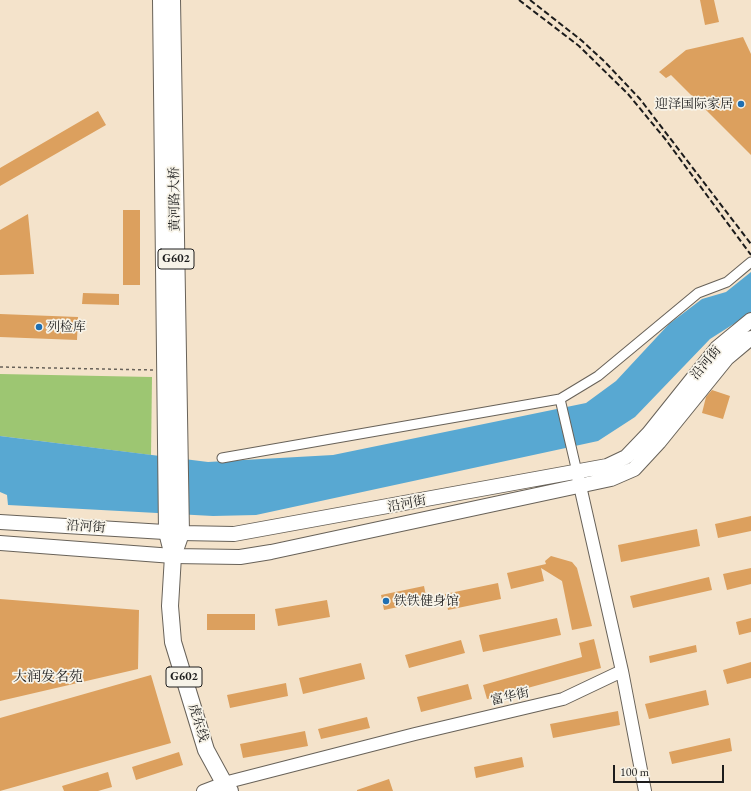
<!DOCTYPE html>
<meta charset="utf-8">
<style>
body{margin:0}
#map{position:relative;width:751px;height:791px;overflow:hidden;background:#f4e3cb;font-family:"EB Garamond",serif}
canvas{display:block}
.scale{position:absolute;left:613px;top:765px;width:111px;height:18px;box-sizing:border-box;border:2px solid #1c1c1c;border-top:0;padding-left:5px;font-size:12px;line-height:14px;white-space:nowrap;color:#1c1c1c;-webkit-text-stroke:3px #f7f3e8;paint-order:stroke}
</style>
<div id="map">
<canvas width="751" height="791"></canvas>
<div class="scale">100 m</div>
</div>
<script>
const c = document.querySelector('canvas').getContext('2d');
c.lineJoin = 'round';
function paint(path, color) { c.fillStyle = color; c.fill(path, 'evenodd'); }
const toPath = rows => new Path2D(rows.map(r => 'M' + r).join(''));
function stroke(path, color, width, dash) { c.strokeStyle = color; c.lineWidth = width; c.lineCap = dash ? 'butt' : 'round'; c.setLineDash(dash || []); c.stroke(path); }
function write(font, color, halo, rows, align = 'center') {
  c.font = font + ' "EB Garamond","Noto Serif SC",serif'; c.lineWidth = 3.5; c.setLineDash([]); c.textBaseline = 'middle'; c.strokeStyle = halo; c.fillStyle = color; for (const [text, x, y, turn = 0] of rows) {
    c.save(); c.translate(x, y); c.rotate((+turn || 0) * Math.PI / 180); c.textAlign = isNaN(turn) ? turn : align; if (halo) c.strokeText(text, 0, 0); c.fillText(text, 0, 0); c.restore();
  }
}
paint(toPath([
 [0,374,152,377,151,455,0,436]
]), '#9dc672');
paint(toPath([
 [751,272,751,313,710,339,635,417,598,441,256,515,213,516,8,505,7,495,0,492,0,436,208,462,333,455,586,403,616,381,669,324,702,299,726,292]
]), '#58a8d2');
paint(toPath([
 [700,0,714,0,719,22,705,25],
 [743,37,751,54,751,155,671,75,666,78,659,72,686,50],
 [98,111,106,125,0,186,0,168],
 [123,210,140,210,140,285,123,285],
 [28,214,34,274,0,275,0,230],
 [83,293,119,294,119,305,82,304],
 [0,314,78,317,77,340,0,337],
 [712,390,730,396,723,419,702,413,706,397],
 [751,516,751,531,718,538,715,524],
 [697,529,700,546,621,562,618,545],
 [551,556,572,562,577,568,592,626,572,630,562,581,541,568,544,581,511,589,507,573,546,564,545,561],
 [751,568,751,584,727,590,723,574],
 [709,577,712,590,633,608,630,596],
 [498,583,501,599,448,610,445,594],
 [424,586,427,601,384,610,381,595],
 [0,599,139,610,138,669,0,701],
 [327,600,330,617,278,626,275,609],
 [207,614,255,614,255,630,207,630],
 [557,618,561,635,483,652,479,635],
 [751,618,751,632,739,635,736,622],
 [594,639,601,668,487,699,483,685,582,657,579,643],
 [461,640,465,653,409,668,405,655],
 [696,645,697,652,650,663,649,656],
 [751,662,751,678,727,684,723,670],
 [361,663,365,679,303,694,299,678],
 [151,675,171,743,0,791,0,718],
 [286,683,288,696,230,708,227,695],
 [468,684,472,699,421,712,417,697],
 [706,690,709,705,649,719,645,704],
 [618,711,620,725,553,738,550,724],
 [367,717,370,728,321,739,318,729],
 [305,731,308,746,243,758,240,744],
 [730,738,732,751,672,764,669,752],
 [179,752,183,765,136,780,132,767],
 [522,757,524,767,476,778,474,767],
 [108,772,112,787,98,791,64,791,62,786],
 [389,779,393,791,357,791,357,790]
]), '#dca05e');
const street = toPath([
 [560,399,577,472],
 [222,458,560,399,598,376,698,293,727,282,751,262]
]);
const secondary = toPath([
 [622,671,645,791],
 [203,791,224,783,415,734,563,699,622,671,578,477]
]);
const primary = toPath([
 [0,522,181,533,234,534,607,466,626,457,649,433,717,348,751,320],
 [0,543,173,556,240,557,271,552,611,479,634,469,659,442,727,358,751,338]
]);
const highway = toPath([
 [161,0,167,532,173,556,181,533,172,0],
 [173,556,170,606,173,642,206,750,224,783,230,791]
]);
stroke(street, '#686259', 11);
stroke(secondary, '#686259', 14);
stroke(primary, '#686259', 16);
stroke(highway, '#686259', 18);
stroke(toPath([
 [0,367,154,370]
]), '#686259', 1.5, [3, 3]);
stroke(street, '#fff', 9);
stroke(secondary, '#fff', 12);
stroke(primary, '#fff', 14);
stroke(highway, '#fff', 16);
stroke(toPath([
 [519,0,579,46,628,94,666,140,751,255],
 [530,0,581,40,604,61,640,99,751,244]
]), '#1c1c1c', 2, [6, 3]);
for (const [x, y, r, color] of [
 [741,104,4,"#1f6fb2"],
 [39,327,4,"#1f6fb2"],
 [386,601,4,"#1f6fb2"]
]) { const dot = new Path2D(); dot.arc(x, y, r, 0, 2 * Math.PI); c.fillStyle = color; c.fill(dot); stroke(dot, '#f7f3e8', 1.5); }
for (const [x, y, w] of [
 [176,259,36],
 [184,677,36]
]) { const box = new Path2D(); box.roundRect(x - w / 2, y - 10, w, 20, 3); c.fillStyle = '#f7f3e8'; c.fill(box); stroke(box, '#1c1c1c', 1); }
write('bold 12px', '#1c1c1c', null, [
 ["G602",176,259],
 ["G602",184,677]
]);
write('13px', '#1c1c1c', '#f7f3e8', [
 ["迎泽国际家居",733,104,"right"],
 ["列检库",47,327],
 ["铁铁健身馆",394,601]
], 'left');
write('13px', '#1c1c1c', '#f7f3e8', [
 ["黄河路大桥",175,199,-91],
 ["沿河街",706,363,-50],
 ["沿河街",407,504,-11],
 ["沿河街",86,527,4],
 ["富华街",510,697,-13],
 ["虎东线",198,723,73]
]);
write('14px', '#1c1c1c', '#f7f3e8', [
 ["大润发名苑",48,677]
]);
</script>
